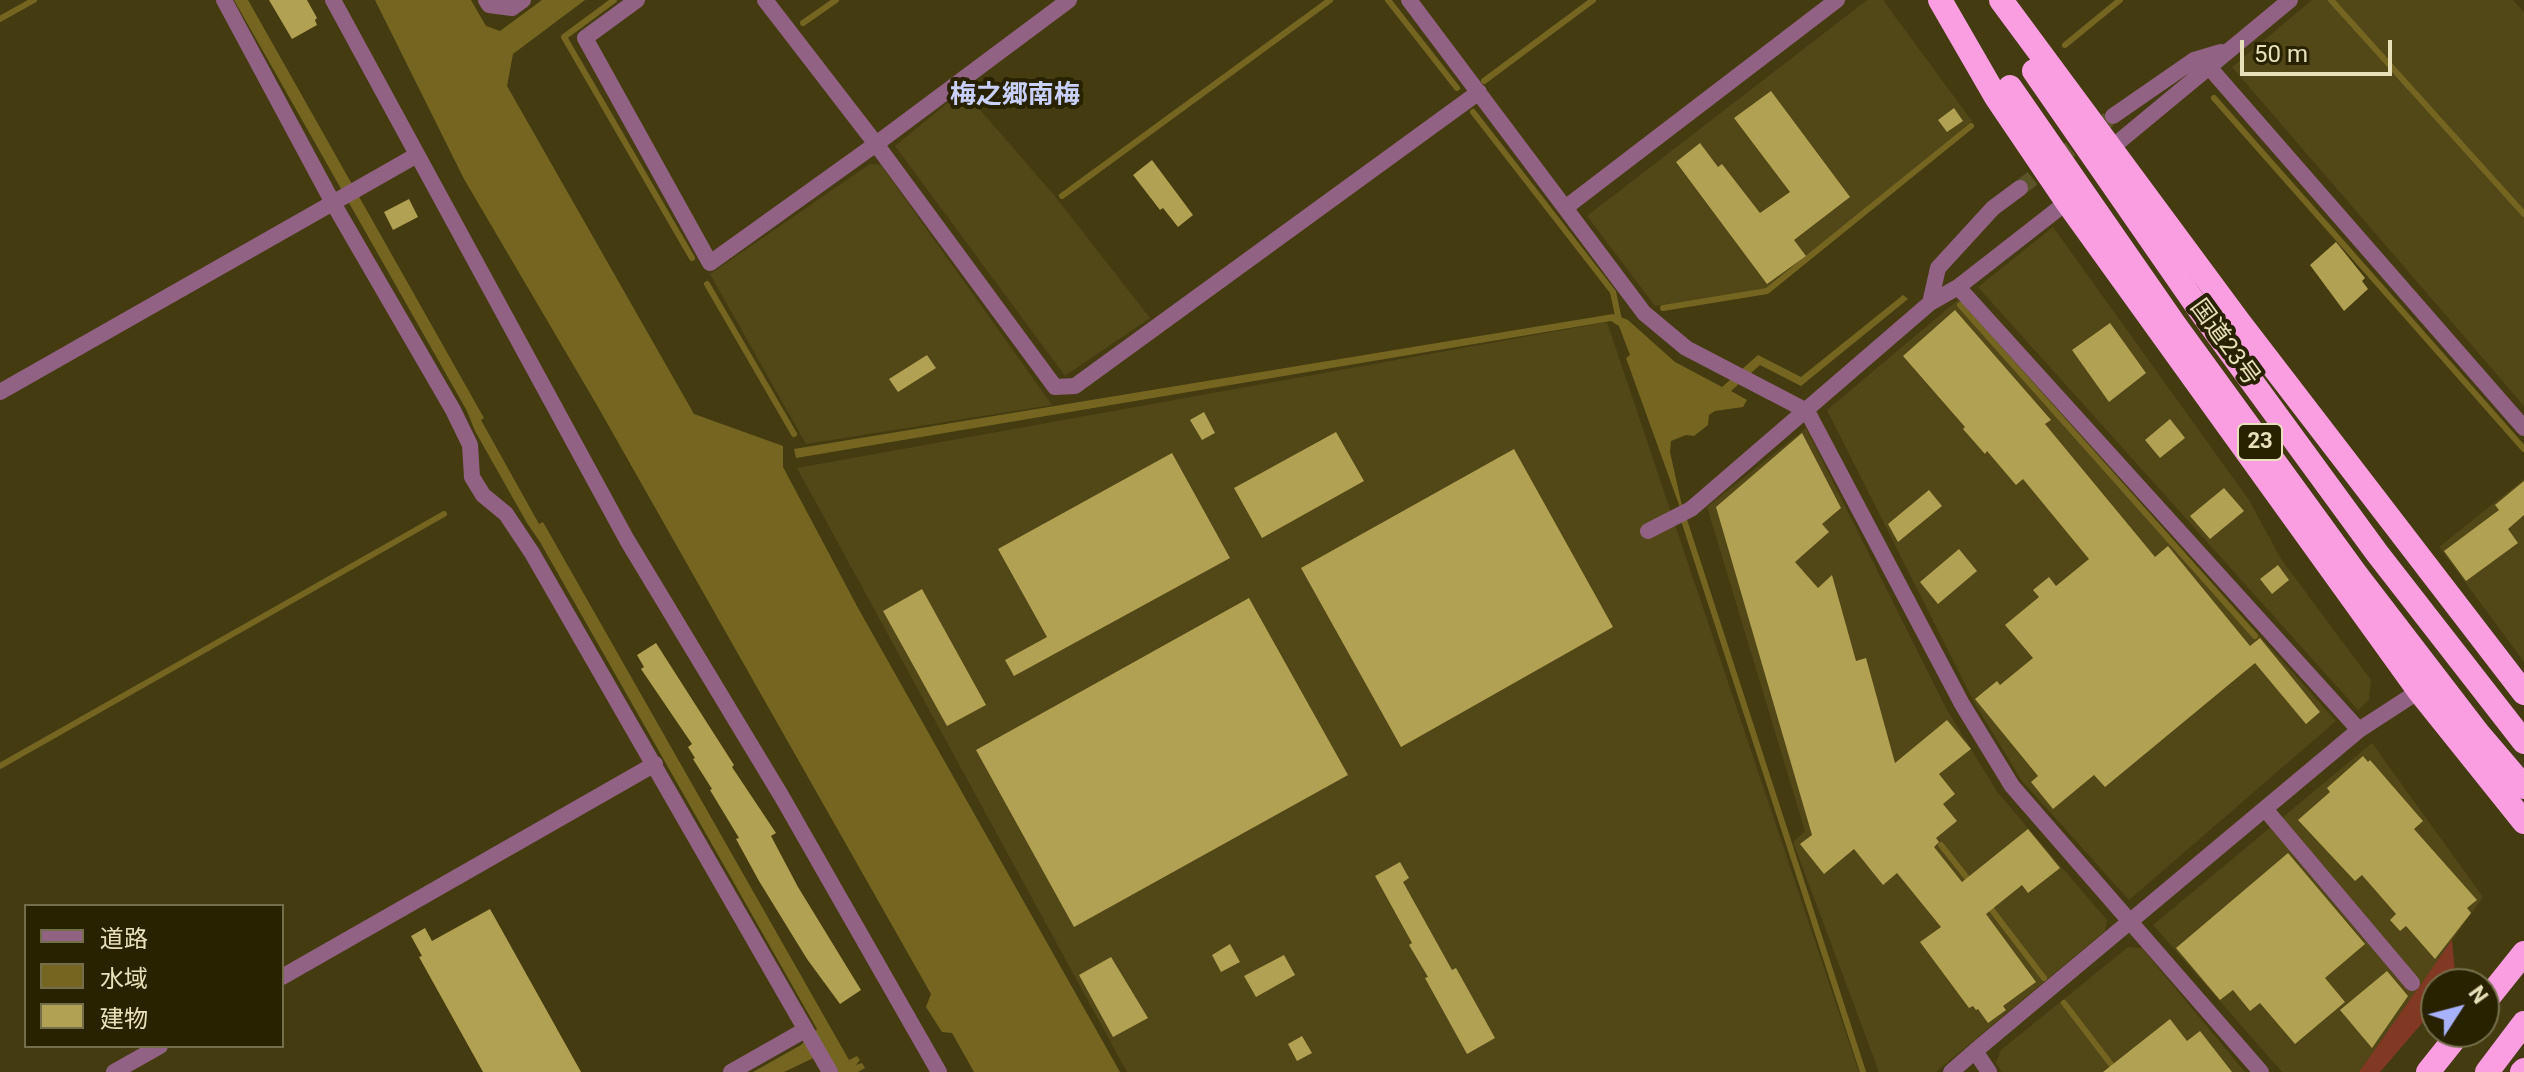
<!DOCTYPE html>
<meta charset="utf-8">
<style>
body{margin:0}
#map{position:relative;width:2524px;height:1072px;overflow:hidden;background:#443b10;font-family:Roboto,"Noto Sans JP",sans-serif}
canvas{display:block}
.legend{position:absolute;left:24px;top:904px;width:260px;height:144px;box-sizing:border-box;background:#292201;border:2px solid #756e4b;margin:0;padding:10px 14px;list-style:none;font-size:24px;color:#e7e0b9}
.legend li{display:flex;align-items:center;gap:16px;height:40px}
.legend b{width:40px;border:2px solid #756e4b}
.north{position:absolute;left:2420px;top:968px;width:80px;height:80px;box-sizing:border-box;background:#292201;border:2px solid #756e4b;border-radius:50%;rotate:54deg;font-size:22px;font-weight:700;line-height:32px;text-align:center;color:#e7e0b9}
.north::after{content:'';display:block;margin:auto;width:28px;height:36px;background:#a7b1fc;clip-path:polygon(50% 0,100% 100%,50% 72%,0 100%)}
.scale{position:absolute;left:2240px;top:40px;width:152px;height:36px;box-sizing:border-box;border:4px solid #e7e0b9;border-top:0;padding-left:10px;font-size:24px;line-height:28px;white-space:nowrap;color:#e7e0b9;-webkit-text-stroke:6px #292201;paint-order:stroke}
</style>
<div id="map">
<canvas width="2524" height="1072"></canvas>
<ul class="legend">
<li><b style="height:10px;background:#926284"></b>道路</li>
<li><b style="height:22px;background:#746621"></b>水域</li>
<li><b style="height:22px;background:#b1a152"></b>建物</li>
</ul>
<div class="north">N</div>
<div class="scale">50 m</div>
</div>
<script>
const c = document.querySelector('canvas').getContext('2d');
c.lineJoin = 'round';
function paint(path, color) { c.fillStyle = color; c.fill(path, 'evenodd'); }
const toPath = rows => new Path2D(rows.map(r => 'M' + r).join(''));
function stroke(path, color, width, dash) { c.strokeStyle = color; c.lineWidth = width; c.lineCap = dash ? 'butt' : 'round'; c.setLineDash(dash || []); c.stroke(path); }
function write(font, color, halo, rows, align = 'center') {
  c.font = font + ' Roboto,"Noto Sans JP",sans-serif'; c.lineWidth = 8; c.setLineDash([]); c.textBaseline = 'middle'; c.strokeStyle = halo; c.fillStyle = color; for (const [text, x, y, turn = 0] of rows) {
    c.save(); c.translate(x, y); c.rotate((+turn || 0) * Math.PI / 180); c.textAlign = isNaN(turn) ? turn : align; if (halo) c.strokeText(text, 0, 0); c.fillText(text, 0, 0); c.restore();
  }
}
paint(toPath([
 [1867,0,1883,0,1972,121,1766,289,1655,306,1587,216],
 [2312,0,2513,0,2524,12,2524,406,2232,67],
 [963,90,1054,195,1150,318,1065,376,895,146],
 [870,164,881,165,1052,405,806,444,710,274],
 [2053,227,2249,500,2281,559,2371,680,2369,700,2358,710,1978,287],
 [1959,299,2336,721,2129,900,2022,781,1974,702,1827,410],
 [1607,322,1859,1072,1127,1072,797,468],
 [1806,428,1947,710,1998,793,2107,920,2105,931,1936,1072,1879,1072,1793,842,1805,831,1707,507],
 [2524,479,2524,662,2439,547],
 [2372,743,2483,897,2359,1072,2282,1072,2153,925],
 [2128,947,2142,948,2245,1072,2002,1072,1996,1063,2001,1050]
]), '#514717');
paint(toPath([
 [2452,940,2456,983,2436,984,2436,1007,2380,1072,2359,1072]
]), '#823923');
paint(toPath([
 [234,0,248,0,484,418,481,420,539,524,543,522,849,1060,857,1056,860,1060,856,1065,862,1063,865,1068,858,1072,838,1072,826,1052,784,1072,753,1072,801,1045,817,1029,540,542,527,523,475,431,467,411],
 [375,0,471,0,486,26,500,31,542,0,585,0,513,54,507,86,694,414,783,446,783,467,858,608,1120,1072,974,1072,952,1033,942,1032,926,1007,931,994,598,407,464,179],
 [1903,295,1908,299,1801,386,1760,365,1731,391,1747,400,1743,407,1715,411,1709,415,1708,425,1694,436,1686,435,1671,441,1670,452,1686,524,1626,358,1630,355,1619,326,1611,321,796,458,794,449,1613,314,1628,320,1675,362,1722,387,1758,355,1801,377]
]), '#746621');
stroke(toPath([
 [614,0,564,37,692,258],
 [1388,0,1457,88],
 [2331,0,2524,214],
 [0,19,34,0],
 [803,23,836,0],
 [2065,45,2120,0],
 [1484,81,1593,0],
 [2214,98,2524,449],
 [1473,112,1613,292,1619,320],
 [1062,196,1330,0],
 [707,284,794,434],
 [1960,305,2255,636],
 [1663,308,1767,291,1971,126],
 [1684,520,1863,1072],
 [0,766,444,514],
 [1941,845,1971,883],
 [1988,905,2044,978],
 [2064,1003,2117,1072]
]), '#746621', 6);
paint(toPath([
 [269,0,307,0,317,18,315,20,317,25,292,39],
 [1771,91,1850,197,1794,240,1806,256,1767,284,1676,162,1700,143,1718,167,1722,164,1760,213,1790,192,1734,118],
 [1954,108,1963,121,1947,132,1938,120],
 [1152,160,1193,215,1178,227,1163,208,1160,210,1133,175],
 [409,199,418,217,393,230,384,212],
 [2336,242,2365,278,2362,281,2368,289,2344,311,2310,265],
 [1955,310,2051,420,2045,424,2155,557,2168,546,2250,646,2260,638,2320,712,2306,724,2255,663,2105,787,2094,775,2053,809,2031,782,2038,776,1975,699,1997,681,2000,685,2033,658,2005,625,2039,597,2033,590,2049,577,2056,586,2089,559,2023,479,2016,485,1987,451,1985,454,1963,429,1965,427,1903,356],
 [2110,323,2146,373,2109,402,2072,350],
 [927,355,936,368,898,392,889,379],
 [1204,412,1215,433,1202,440,1190,420],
 [2170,419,2185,438,2160,458,2145,440],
 [1336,432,1364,481,1262,538,1234,488],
 [1802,433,1841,508,1822,524,1829,532,1795,562,1818,588,1832,575,1856,661,1866,658,1895,763,1947,720,1971,749,1939,774,1955,794,1943,804,1957,821,1936,838,1939,842,1934,847,1962,882,2028,829,2060,868,2028,893,2022,885,1986,914,2036,982,2003,1006,2006,1010,1988,1023,1978,1009,1976,1010,1973,1006,1969,1008,1920,942,1941,927,1897,873,1883,885,1854,849,1824,874,1800,844,1812,835,1716,507],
 [1514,449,1613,627,1401,747,1301,568],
 [1172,453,1230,558,1014,676,1005,660,1047,637,998,549],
 [2524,481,2524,515,2508,529,2518,543,2466,581,2444,551,2499,510,2495,505],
 [2224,488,2244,511,2210,539,2190,516],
 [1929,490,1942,506,1898,542,1888,524],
 [1959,549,1977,571,1938,604,1920,582],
 [2278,565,2289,580,2272,594,2260,579],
 [922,589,986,705,947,726,883,611],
 [1249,598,1348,775,1074,927,976,750],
 [656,643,734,765,732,767,776,833,771,836,798,887,861,990,840,1004,807,959,759,881,736,839,739,838,710,790,712,789,693,759,695,758,688,747,692,744,641,669,644,667,637,655],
 [2363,756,2368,762,2370,760,2423,821,2414,829,2477,900,2467,908,2471,913,2435,959,2406,926,2400,931,2390,920,2396,914,2362,875,2355,881,2298,820,2330,792,2327,788],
 [2288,853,2365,944,2325,978,2345,1002,2295,1044,2260,1003,2250,1011,2233,990,2220,1000,2176,948],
 [1400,862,1409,878,1403,882,1452,970,1456,968,1495,1038,1467,1054,1425,978,1428,977,1409,945,1412,943,1375,876],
 [490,909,581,1072,483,1072,419,957,422,956,411,936,425,928,432,941],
 [1230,944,1240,962,1221,972,1212,955],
 [1284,955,1295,975,1256,997,1244,976],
 [1111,957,1148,1018,1113,1037,1079,975],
 [2387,971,2408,996,2372,1048,2340,1010],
 [2170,1019,2187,1041,2200,1031,2232,1072,2103,1072],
 [1302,1036,1312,1053,1297,1061,1288,1044]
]), '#b1a152');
stroke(toPath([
 [2020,188,2113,116]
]), '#5c5429', 16, [16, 8]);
stroke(toPath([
 [224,0,333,203,453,410,470,445,472,477,483,495,506,514,532,553,830,1072],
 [333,0,627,540,782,797,939,1072],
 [486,0,489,5,512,8,523,0],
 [637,0,585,38,710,263,876,144,1069,0],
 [765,0,876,144,1055,387,1075,386,1479,92],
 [1409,0,1644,313,1686,348,1807,411,1962,704,2012,786,2261,1072],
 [2209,67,2524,428],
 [2113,116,2194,60,2221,52],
 [2110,149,2290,0],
 [1565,208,1837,0],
 [1958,287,2359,730],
 [1930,303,1938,268,1993,208,2020,188],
 [0,392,417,155],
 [1648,531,1691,509,1930,303,1958,287,2067,202],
 [2265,809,2412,983],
 [282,977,655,764],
 [114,1072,160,1046],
 [731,1072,805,1030],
 [1951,1072,1975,1051],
 [1989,1072,1975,1051,2359,730,2419,691]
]), '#926284', 16);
stroke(toPath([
 [1940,0,1996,97,2067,202,2419,691,2524,822],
 [2001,0,2239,322,2524,693],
 [2484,1003,2524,953],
 [2428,1072,2460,1032],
 [2487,1072,2524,1023],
 [2522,1072,2524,1070]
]), '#fa9ee1', 24);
stroke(toPath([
 [2034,71,2201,312,2377,553,2524,742],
 [2010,87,2175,325,2356,574,2478,733,2524,787]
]), '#fa9ee1', 24);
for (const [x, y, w] of [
 [2260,442,44]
]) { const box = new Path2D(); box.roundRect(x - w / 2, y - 18, w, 36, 6); c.fillStyle = '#292201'; c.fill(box); stroke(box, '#e7e0b9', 2); }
write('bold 22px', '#e7e0b9', null, [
 ["23",2260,442]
]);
write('24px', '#e7e0b9', '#292201', [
 ["国道23号",2224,343,54]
]);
write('bold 26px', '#c9d0fb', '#292201', [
 ["梅之郷南梅",1015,96]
]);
</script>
